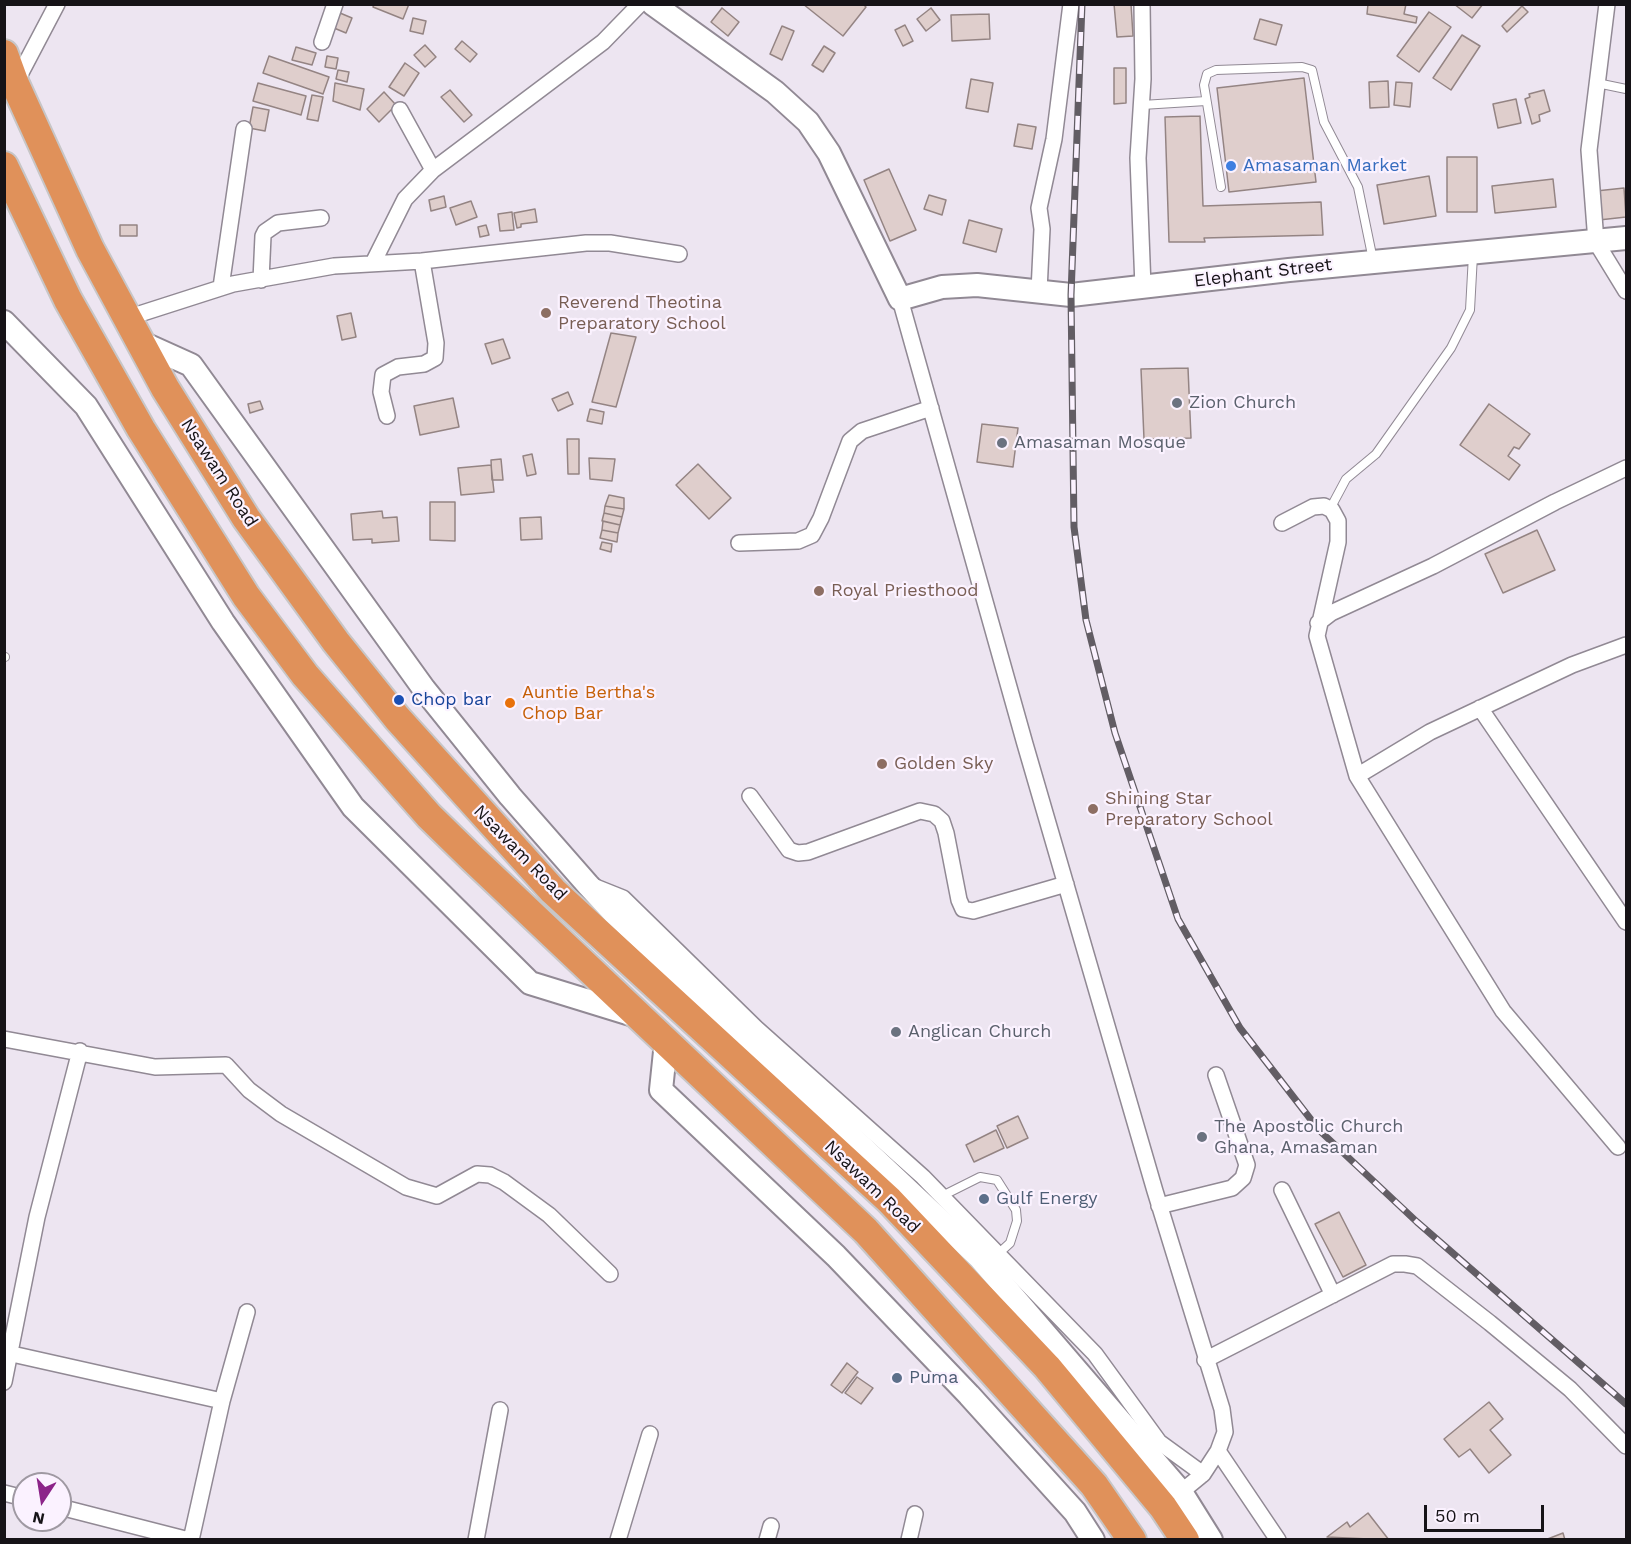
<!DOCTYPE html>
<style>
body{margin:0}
#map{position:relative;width:1631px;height:1544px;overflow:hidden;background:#ede5f1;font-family:"Work Sans",sans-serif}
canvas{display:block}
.frame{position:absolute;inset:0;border:6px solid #161317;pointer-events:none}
.north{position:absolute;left:12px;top:1472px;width:60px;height:60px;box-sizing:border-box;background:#fbf2ff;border:2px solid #9f99a2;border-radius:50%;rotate:192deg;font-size:16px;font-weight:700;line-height:24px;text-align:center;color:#161317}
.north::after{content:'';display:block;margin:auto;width:21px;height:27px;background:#8c2489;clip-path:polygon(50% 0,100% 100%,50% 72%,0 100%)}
.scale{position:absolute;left:1424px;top:1505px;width:120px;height:27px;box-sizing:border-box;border:3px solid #161317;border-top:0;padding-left:8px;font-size:18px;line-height:21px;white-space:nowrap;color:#161317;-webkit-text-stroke:4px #fbf2ff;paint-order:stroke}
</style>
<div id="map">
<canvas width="1631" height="1544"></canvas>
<div class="frame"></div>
<div class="north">N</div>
<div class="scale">50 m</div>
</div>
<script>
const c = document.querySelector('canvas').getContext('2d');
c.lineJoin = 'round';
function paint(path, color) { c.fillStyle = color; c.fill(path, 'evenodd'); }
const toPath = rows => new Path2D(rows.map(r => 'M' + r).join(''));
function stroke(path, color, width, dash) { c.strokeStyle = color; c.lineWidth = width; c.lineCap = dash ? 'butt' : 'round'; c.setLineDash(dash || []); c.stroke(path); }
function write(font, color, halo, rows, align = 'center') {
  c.font = font + ' "Work Sans",sans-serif'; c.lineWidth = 4.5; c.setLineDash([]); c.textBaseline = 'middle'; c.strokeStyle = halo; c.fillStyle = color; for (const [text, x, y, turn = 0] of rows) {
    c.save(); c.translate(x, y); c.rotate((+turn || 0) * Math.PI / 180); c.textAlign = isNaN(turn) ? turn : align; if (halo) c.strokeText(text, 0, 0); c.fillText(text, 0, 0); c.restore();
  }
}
const building = toPath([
 [374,4,409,4,403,19,373,7,374,4],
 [803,4,863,4,866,7,843,36,803,4],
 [1114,4,1131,4,1133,36,1117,37,1114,4],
 [1368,4,1406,4,1404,14,1417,17,1416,23,1367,14,1368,4],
 [1454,4,1483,4,1472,18,1454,4],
 [1522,6,1528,12,1507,32,1502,26,1522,6],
 [722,8,739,22,728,36,711,22,722,8],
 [931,8,940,20,926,31,917,19,931,8],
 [1429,12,1451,27,1419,72,1397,56,1429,12],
 [340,13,352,18,346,33,334,28,340,13],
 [989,14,990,39,952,41,951,15,989,14],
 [413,18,426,21,423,34,410,31,413,18],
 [1260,19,1282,25,1276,45,1254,39,1260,19],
 [905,25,913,41,903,46,895,30,905,25],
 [782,26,794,31,782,60,770,54,782,26],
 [1462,35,1480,46,1451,90,1433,78,1462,35],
 [462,41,477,54,470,62,455,49,462,41],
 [425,45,436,57,425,67,414,55,425,45],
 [824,46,835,53,823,72,812,65,824,46],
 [296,47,316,53,312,65,292,60,296,47],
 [269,56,329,77,323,94,263,73,269,56],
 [327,56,338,58,336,69,325,67,327,56],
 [405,63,419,73,404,96,389,87,405,63],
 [1114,68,1126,68,1126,103,1114,104,1114,68],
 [338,70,349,72,347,82,336,79,338,70],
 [1304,78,1316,182,1229,192,1217,88,1304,78],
 [971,79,993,83,988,112,966,108,971,79],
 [1388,81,1389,107,1370,108,1369,82,1388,81],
 [1396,82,1412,83,1410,107,1394,105,1396,82],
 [258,83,306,96,301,115,253,101,258,83],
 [335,83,364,89,360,110,333,101,335,83],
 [450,90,472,115,464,122,441,97,450,90],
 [1544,90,1550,111,1539,115,1540,121,1532,124,1525,99,1530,97,1529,94,1544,90],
 [384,92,396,105,379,122,367,109,384,92],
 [312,95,323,97,318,121,307,119,312,95],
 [1516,99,1521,123,1498,128,1493,104,1516,99],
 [253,107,269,110,265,131,249,128,253,107],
 [1200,116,1203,206,1321,202,1323,235,1204,238,1205,242,1169,242,1165,117,1200,116],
 [1018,124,1036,127,1032,149,1014,146,1018,124],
 [1447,157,1477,157,1477,212,1447,212,1447,157],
 [889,169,916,230,890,241,864,180,889,169],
 [1429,176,1436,216,1384,224,1377,185,1429,176],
 [1553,179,1556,207,1495,213,1492,186,1553,179],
 [1624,188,1626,217,1599,220,1596,191,1624,188],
 [929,195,946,200,942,215,924,209,929,195],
 [444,196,446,207,431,211,429,200,444,196],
 [471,201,477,217,456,225,450,208,471,201],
 [535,209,537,222,521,224,521,227,517,228,514,213,535,209],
 [512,212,514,230,500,231,498,214,512,212],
 [969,220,1002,229,996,252,963,243,969,220],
 [120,225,137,225,137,236,120,236,120,225],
 [486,225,489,235,480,237,478,227,486,225],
 [351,313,356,337,342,340,337,316,351,313],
 [611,333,636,337,616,407,592,402,611,333],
 [503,339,510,358,492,364,485,344,503,339],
 [1188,368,1191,438,1144,439,1141,369,1188,368],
 [568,392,573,404,558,411,552,399,568,392],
 [453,398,459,427,420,435,414,406,453,398],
 [260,401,263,409,250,413,248,404,260,401],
 [1489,404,1530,434,1519,449,1514,447,1508,456,1520,465,1509,480,1460,445,1489,404],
 [590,409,604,412,602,424,587,421,590,409],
 [982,424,1018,428,1013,467,977,462,982,424],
 [567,439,579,439,579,474,568,474,567,439],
 [532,454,536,474,527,476,523,456,532,454],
 [589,458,615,459,612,481,590,479,589,458],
 [501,459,503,480,492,480,491,460,501,459],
 [698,464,731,498,709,519,676,485,698,464],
 [491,465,494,492,461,495,458,468,491,465],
 [609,495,624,498,624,509,605,506,609,495],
 [430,502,455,502,455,541,430,540,430,502],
 [605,506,624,509,622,517,604,513,605,506],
 [382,511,383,518,397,517,399,541,372,543,372,539,353,540,351,514,382,511],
 [604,513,622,517,620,525,602,521,604,513],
 [541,517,542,539,521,540,520,518,541,517],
 [603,521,620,525,618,533,602,530,603,521],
 [602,530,618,533,617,542,600,538,602,530],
 [1537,530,1555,570,1503,593,1485,554,1537,530],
 [602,542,612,544,611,552,600,549,602,542],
 [1018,1116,1028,1138,1007,1148,997,1126,1018,1116],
 [996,1130,1004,1148,974,1162,966,1145,996,1130],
 [1339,1212,1366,1265,1343,1277,1315,1224,1339,1212],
 [847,1363,858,1372,842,1393,831,1385,847,1363],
 [857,1377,873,1388,861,1404,845,1393,857,1377],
 [1489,1402,1503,1419,1490,1430,1511,1455,1489,1473,1470,1449,1459,1457,1444,1439,1489,1402],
 [1368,1513,1389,1540,1327,1537,1347,1522,1350,1527,1368,1513],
 [1563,1533,1565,1540,1545,1540,1563,1533]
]);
paint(building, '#dfcecc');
stroke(building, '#948483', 1.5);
const lane = toPath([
 [1597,83,1626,89],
 [1142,105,1206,101],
 [1221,187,1204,85,1207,74,1216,70,1302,67,1312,70,1324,122,1358,187,1373,260],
 [1330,509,1346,479,1376,454,1451,348,1470,310,1473,255],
 [4,657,5,657],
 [942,1196,980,1177,997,1180,1016,1210,1017,1221,1010,1243,998,1254]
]);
const street = toPath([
 [1142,4,1143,79,1138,158,1143,287],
 [1607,4,1589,150,1596,242,1626,291],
 [322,42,335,4],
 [15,84,57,4],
 [400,110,433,170],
 [373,263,405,199,433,170,603,42,640,4],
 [261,280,263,236,265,232,278,223,321,218],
 [221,287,244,129],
 [1039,291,1042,229,1039,208,1054,139,1071,4],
 [900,299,1025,744,1155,1191,1222,1409,1225,1432,1218,1451,1203,1474,1175,1497],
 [127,318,233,284,334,266,422,261,586,243,610,243,679,254],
 [387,416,381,392,383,375,398,367,424,364,435,358,436,343,422,261],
 [1282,523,1313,507,1324,506,1332,510,1338,521,1338,542,1317,636,1357,776,1503,1011,1618,1147],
 [739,543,798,541,812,535,821,518,850,441,862,431,931,408],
 [1318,623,1331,613,1433,566,1555,502,1626,468],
 [1480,708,1626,922],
 [1357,776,1430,732,1572,665,1626,645],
 [750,796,789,850,798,853,808,852,920,811,934,814,942,821,946,833,959,900,963,909,973,911,1066,884],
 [593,886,623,898,756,1028,923,1177,1095,1354,1159,1442,1203,1474],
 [4,1039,155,1067,226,1065,249,1090,281,1114,406,1187,437,1196,477,1174,490,1175,504,1182,549,1215,610,1274],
 [1282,1190,1333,1295],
 [1159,1206,1232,1188,1243,1178,1247,1165,1216,1075],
 [12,1354,222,1401],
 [1205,1360,1393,1264,1405,1264,1417,1266,1490,1323,1570,1389,1626,1446],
 [4,1382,37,1217,80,1051],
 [1218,1451,1278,1540],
 [4,1493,24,1498],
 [60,1507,189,1540],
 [191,1540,222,1401,247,1312],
 [476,1540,500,1410],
 [618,1540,650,1434],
 [767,1540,771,1526],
 [909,1540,915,1514]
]);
const secondary = toPath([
 [653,4,775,92,808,122,829,153,900,299,942,287,977,285,1071,295,1289,270,1626,238],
 [4,322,86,406,223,622,353,807,530,983,637,1016],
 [140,342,191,365,424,689,510,796,588,885,614,913,980,1258,1181,1492,1211,1540],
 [666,1042,661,1090,836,1256,969,1395,1075,1512,1093,1540]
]);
const highway = toPath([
 [4,54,15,84,90,249,165,388,246,518,336,642,397,718,553,891,889,1200,1047,1367,1163,1507,1185,1540],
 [4,166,68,300,141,429,246,596,305,675,429,816,472,858,866,1231,1094,1485,1132,1540]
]);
stroke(lane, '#918994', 10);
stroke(street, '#918994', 18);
stroke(secondary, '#918994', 26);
stroke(highway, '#c7c6c7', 32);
stroke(lane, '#fff', 8);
stroke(street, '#fff', 15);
stroke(secondary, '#fff', 22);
stroke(highway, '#e0915a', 28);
const rail = toPath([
 [1082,4,1071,295,1074,527,1086,620,1115,733,1178,919,1240,1028,1319,1130,1417,1222,1626,1404]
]);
stroke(rail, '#625d64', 7);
stroke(rail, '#fbf2ff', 4.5, [14]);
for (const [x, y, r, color] of [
 [1231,166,6,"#3f7fe0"],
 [546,313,6,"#8d6e63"],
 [1177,403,6,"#6b7280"],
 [1002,443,6,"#6b7280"],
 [819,591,6,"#8d6e63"],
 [399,700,6,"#1a4fb4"],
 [510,703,6,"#e8710a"],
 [882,764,6,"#8d6e63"],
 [1093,809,6,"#8d6e63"],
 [896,1032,6,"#6b7280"],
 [1202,1137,6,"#6b7280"],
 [984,1199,6,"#5c6f8a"],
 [897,1378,6,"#5c6f8a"]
]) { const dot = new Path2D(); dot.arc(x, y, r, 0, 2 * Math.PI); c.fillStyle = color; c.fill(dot); stroke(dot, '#fbf2ff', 2); }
write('18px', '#366cbe', '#fbf2ff', [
 ["Amasaman Market",1243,166]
], 'left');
write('18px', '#161317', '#fbf2ff', [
 ["Elephant Street",1263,273,-7],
 ["Nsawam Road",219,473,57],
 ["Nsawam Road",520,853,46],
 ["Nsawam Road",872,1187,44]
]);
write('18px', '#785e54', '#fbf2ff', [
 ["Reverend Theotina",558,303],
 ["Preparatory School",558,324],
 ["Royal Priesthood",831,591],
 ["Golden Sky",894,764],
 ["Shining Star",1105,799],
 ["Preparatory School",1105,820]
], 'left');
write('18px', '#5b616d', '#fbf2ff', [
 ["Zion Church",1189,403],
 ["Amasaman Mosque",1014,443],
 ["Anglican Church",908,1032],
 ["The Apostolic Church",1214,1127],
 ["Ghana, Amasaman",1214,1148]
], 'left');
write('18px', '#c56008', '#fbf2ff', [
 ["Auntie Bertha's",522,693],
 ["Chop Bar",522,714]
], 'left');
write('18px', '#164399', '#fbf2ff', [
 ["Chop bar",411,700]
], 'left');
write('18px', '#4e5e75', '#fbf2ff', [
 ["Gulf Energy",996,1199],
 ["Puma",909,1378]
], 'left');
</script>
